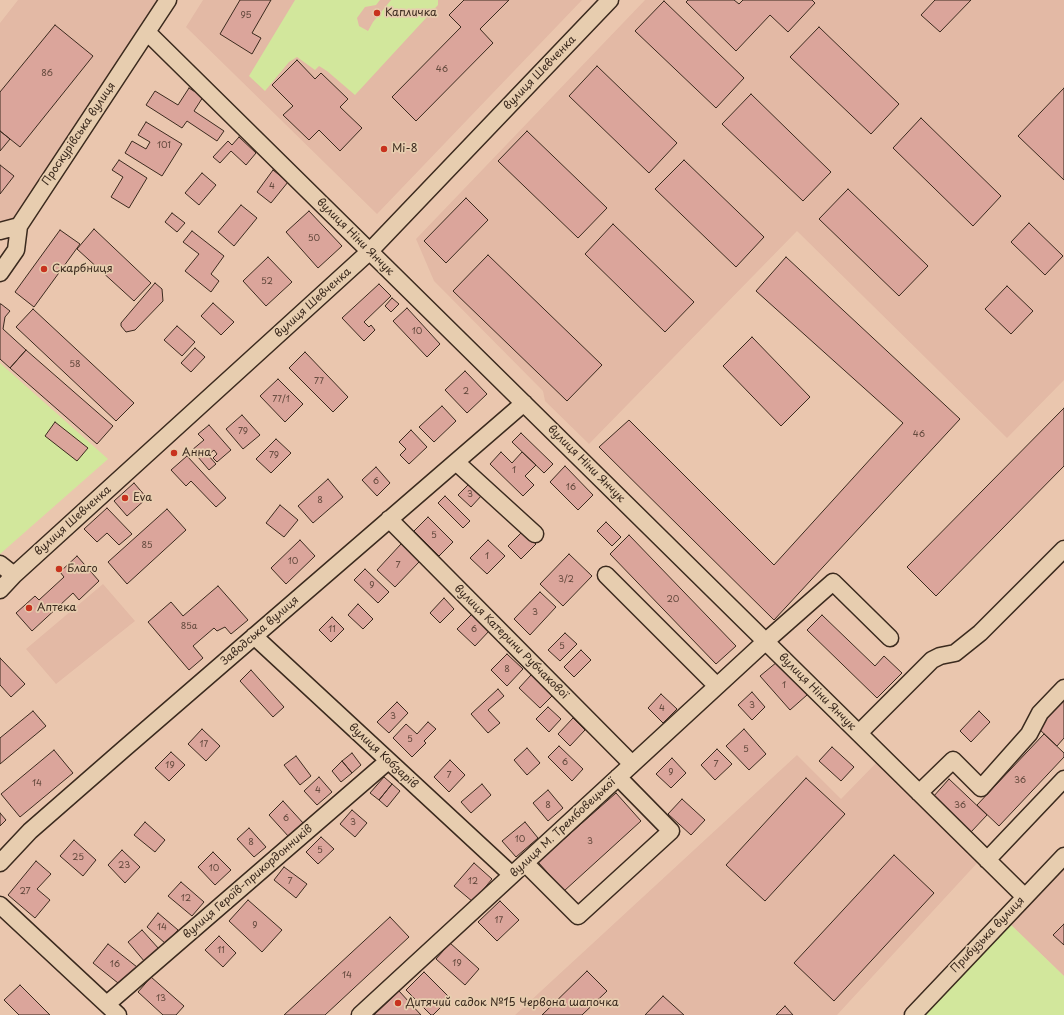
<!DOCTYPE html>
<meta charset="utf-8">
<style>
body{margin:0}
canvas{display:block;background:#eac6ae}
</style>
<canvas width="1064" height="1015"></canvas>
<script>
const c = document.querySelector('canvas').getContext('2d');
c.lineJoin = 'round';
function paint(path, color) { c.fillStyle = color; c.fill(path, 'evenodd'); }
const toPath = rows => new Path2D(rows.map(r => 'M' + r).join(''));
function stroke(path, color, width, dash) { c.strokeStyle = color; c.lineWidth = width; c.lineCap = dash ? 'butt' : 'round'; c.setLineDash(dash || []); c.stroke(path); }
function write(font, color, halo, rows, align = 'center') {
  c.font = font + ' "Playpen Sans",sans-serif'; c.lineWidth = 3.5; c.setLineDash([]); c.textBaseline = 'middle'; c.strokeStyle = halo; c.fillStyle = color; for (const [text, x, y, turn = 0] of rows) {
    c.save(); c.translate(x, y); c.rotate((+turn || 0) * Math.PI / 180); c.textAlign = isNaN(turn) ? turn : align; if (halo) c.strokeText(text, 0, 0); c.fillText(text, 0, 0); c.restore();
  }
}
paint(toPath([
 [18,0,158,0,15,221,0,225,0,23],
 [203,0,582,0,377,214,186,27],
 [645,0,1064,0,1064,380,1007,438,797,231,589,444,545,401,543,391,434,281,416,239],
 [103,584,135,621,56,684,26,649],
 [797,755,841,799,878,761,979,861,837,1015,515,1015],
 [1064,865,1064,976,1009,923]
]), '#e3b9a5');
paint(toPath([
 [295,0,380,0,376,5,365,7,357,18,359,26,368,31,373,22,391,0,438,0,438,5,355,95,327,71,319,66,315,70,297,57,289,62,265,91,249,76],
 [0,363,108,459,0,554],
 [1009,923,1064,976,1064,1015,921,1015]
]), '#d2e79c');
const building = toPath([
 [240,0,271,0,252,33,261,38,252,54,220,34,240,0],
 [464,0,509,0,480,29,493,43,416,121,392,97,461,27,449,15,464,0],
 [688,0,734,0,739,4,743,0,812,0,815,3,788,32,770,15,736,51,686,2,688,0],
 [935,0,971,0,940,32,921,15,935,0],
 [664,1,744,78,716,108,635,31,664,1],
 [55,25,93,56,20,147,0,131,0,92,55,25],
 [819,27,899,104,871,134,790,57,819,27],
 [297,60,315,79,321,73,348,99,340,107,362,128,340,151,319,130,309,140,283,115,293,106,272,85,297,60],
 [597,66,677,143,649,173,569,96,597,66],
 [189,88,203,97,194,111,224,131,217,141,187,121,182,128,146,105,155,91,178,105,189,88],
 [1064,88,1064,180,1018,136,1064,88],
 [751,94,831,172,803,201,722,124,751,94],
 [921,118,1001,196,973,226,893,148,921,118],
 [146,122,182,144,162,176,125,153,132,141,146,149,150,142,138,135,146,122],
 [0,131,10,139,0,151,0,131],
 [527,131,607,208,578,238,498,161,527,131],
 [239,137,256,153,246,165,231,151,220,163,213,157,228,141,232,145,239,137],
 [119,160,147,178,129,208,111,197,123,177,112,170,119,160],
 [684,160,764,237,736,267,655,189,684,160],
 [0,165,14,176,0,194,0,165],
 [273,170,288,182,271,203,257,192,273,170],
 [202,173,216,185,199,205,185,193,202,173],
 [848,189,928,266,899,296,819,219,848,189],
 [466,198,488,220,446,263,424,241,466,198],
 [241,205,257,218,234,246,218,232,241,205],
 [309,211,342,246,318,268,286,232,309,211],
 [172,213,185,223,177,232,165,222,172,213],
 [1029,223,1063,256,1045,275,1011,242,1029,223],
 [613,224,694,302,665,332,585,254,613,224],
 [94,229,151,283,134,301,77,249,94,229],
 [60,230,80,244,34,307,15,292,60,230],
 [192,231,224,256,211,274,219,281,211,292,185,271,199,254,183,242,192,231],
 [488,255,602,365,567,401,453,291,488,255],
 [268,257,292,282,266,306,243,281,268,257],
 [786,257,960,419,774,620,599,447,629,420,774,565,903,423,756,291,786,257],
 [155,283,162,289,163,301,135,330,126,332,121,326,121,323,155,283],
 [379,284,391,296,364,322,369,327,371,325,375,330,364,341,342,318,379,284],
 [1007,286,1033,311,1011,334,985,309,1007,286],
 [392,298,399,304,391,312,385,306,392,298],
 [213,303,234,322,221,335,201,316,213,303],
 [0,304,1,304,10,311,5,317,3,329,26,350,10,368,0,359,0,304],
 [407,308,440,344,427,357,393,321,407,308],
 [33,309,134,403,116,421,16,327,33,309],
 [177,326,195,342,182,356,164,340,177,326],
 [752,337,810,397,781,426,723,366,752,337],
 [195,348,205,357,191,372,181,363,195,348],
 [26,350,113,426,97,444,10,368,26,350],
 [305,352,348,397,333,412,289,368,305,352],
 [465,371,487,394,467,413,445,390,465,371],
 [278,379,303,404,285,422,260,396,278,379],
 [442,406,456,421,434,442,419,427,442,406],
 [1064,408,1064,466,936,596,907,567,1064,408],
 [242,415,260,435,243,449,226,429,242,415],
 [55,422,88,448,77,461,45,436,55,422],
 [209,425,231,450,217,462,213,458,217,454,214,450,208,455,216,464,209,470,192,450,204,440,198,434,209,425],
 [411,430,427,447,409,464,400,455,406,449,399,442,411,430],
 [521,433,553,464,544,473,512,442,521,433],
 [276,439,291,453,271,473,256,459,276,439],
 [501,452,512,463,522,452,536,465,525,476,534,485,523,496,490,464,501,452],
 [187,456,226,498,216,507,191,481,186,486,171,470,187,456],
 [565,466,593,495,578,510,550,482,565,466],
 [376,467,390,483,377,496,362,480,376,467],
 [328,479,343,497,313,523,298,506,328,479],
 [134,483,147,498,127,516,114,501,134,483],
 [470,483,482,495,471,507,458,495,470,483],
 [445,496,470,521,463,528,438,503,445,496],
 [280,505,298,520,284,537,266,523,280,505],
 [107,508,132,534,119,545,107,533,97,542,84,529,107,508],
 [167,509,186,530,127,584,108,562,167,509],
 [428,517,453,542,439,556,414,531,428,517],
 [606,522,621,537,612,546,597,531,606,522],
 [523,531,536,544,521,559,508,546,523,531],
 [629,535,736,646,716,664,610,554,629,535],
 [300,540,315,556,286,584,271,568,300,540],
 [488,540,505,556,487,574,470,558,488,540],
 [401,544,419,562,395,587,377,570,401,544],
 [569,554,592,576,563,606,540,584,569,554],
 [77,556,99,581,79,600,73,593,32,631,16,613,35,596,39,600,64,577,60,572,77,556],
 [365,569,389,592,378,603,354,580,365,569],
 [218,586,248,620,231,634,225,627,217,631,214,628,193,646,203,658,189,670,148,622,171,602,183,616,218,586],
 [540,592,556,607,530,635,514,619,540,592],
 [444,598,454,609,440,623,430,613,444,598],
 [358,604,373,619,363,629,348,615,358,604],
 [473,613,490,630,475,646,457,629,473,613],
 [822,615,875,666,884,656,902,673,877,698,807,630,822,615],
 [332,617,344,629,331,642,319,630,332,617],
 [565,633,577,644,560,661,548,650,565,633],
 [581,650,591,660,574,677,564,667,581,650],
 [507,654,523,669,507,686,491,670,507,654],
 [0,658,25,684,11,697,0,685,0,658],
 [777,662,807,695,790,710,760,676,777,662],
 [251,670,284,707,273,717,240,681,251,670],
 [531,675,552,696,540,708,519,688,531,675],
 [498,689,504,696,488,710,500,723,488,733,471,714,498,689],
 [752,692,765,707,752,720,738,705,752,692],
 [661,694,677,709,663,723,648,708,661,694],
 [1064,700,1064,738,1057,746,1038,728,1064,700],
 [397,702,408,713,389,733,377,722,397,702],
 [548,707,561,719,549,732,536,719,548,707],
 [33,711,46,726,0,764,0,738,33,711],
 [979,711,990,722,971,742,960,731,979,711],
 [573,718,585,730,570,746,558,734,573,718],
 [428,722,436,729,424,741,426,743,412,757,393,738,406,724,417,734,428,722],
 [202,729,220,746,206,761,188,744,202,729],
 [744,729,766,754,749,770,726,746,744,729],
 [1044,734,1064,753,1064,757,999,826,977,805,1044,734],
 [559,746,583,769,572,781,548,757,559,746],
 [832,747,854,767,841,781,819,761,832,747],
 [527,748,540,763,527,775,514,760,527,748],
 [717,749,732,764,715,780,701,765,717,749],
 [54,750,73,773,20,817,1,794,54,750],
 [171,752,185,765,169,781,155,768,171,752],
 [352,753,361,765,352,773,342,761,352,753],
 [296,756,311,776,300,785,284,765,296,756],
 [672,758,686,773,671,788,656,774,672,758],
 [450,760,465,775,449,792,434,777,450,760],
 [342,761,352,773,341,782,332,771,342,761],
 [319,777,332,792,317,805,304,791,319,777],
 [384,777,392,784,379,800,370,793,384,777],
 [806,778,845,814,765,901,726,865,806,778],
 [949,779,987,815,971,832,933,797,949,779],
 [392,784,400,791,387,807,379,800,392,784],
 [482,784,491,795,471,813,461,802,482,784],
 [548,790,563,808,548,821,533,803,548,790],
 [616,793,641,821,564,891,538,862,616,793],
 [682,799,705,820,691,835,668,814,682,799],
 [283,801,304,824,289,837,269,815,283,801],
 [352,810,367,823,355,837,340,824,352,810],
 [0,813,6,820,0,826,0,813],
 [145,822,165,840,155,852,134,835,145,822],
 [525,822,538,838,516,857,502,841,525,822],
 [249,828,266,847,254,857,237,839,249,828],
 [321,837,334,849,318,864,306,852,321,837],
 [74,840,96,860,83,876,60,856,74,840],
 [122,850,140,867,125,883,108,865,122,850],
 [213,852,231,870,215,885,198,867,213,852],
 [894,855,934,893,834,1001,794,963,894,855],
 [36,861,51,874,37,889,50,900,35,918,8,895,36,861],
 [474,863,492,879,473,902,454,886,474,863],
 [284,867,307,884,296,898,274,880,284,867],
 [181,882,204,902,192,916,168,896,181,882],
 [248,900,282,930,262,952,229,921,248,900],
 [500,901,519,920,497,941,478,922,500,901],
 [158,913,178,930,166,944,147,927,158,913],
 [390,917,409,937,325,1015,284,1015,390,917],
 [1064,924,1064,945,1053,935,1064,924],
 [142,930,159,949,145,962,128,942,142,930],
 [219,936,236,953,223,967,205,950,219,936],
 [450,943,479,969,465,985,436,959,450,943],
 [108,944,137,967,123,987,93,963,108,944],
 [587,971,607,991,582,1015,542,1015,587,971],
 [424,972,450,998,433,1015,431,1015,406,990,424,972],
 [151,977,184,1006,176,1015,163,1015,138,992,151,977],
 [20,985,50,1015,19,1015,4,1000,20,985],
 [399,991,421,1015,374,1015,399,991],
 [663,996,684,1015,645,1015,663,996],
 [785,1006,793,1015,776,1015,785,1006]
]);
paint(building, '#dba59b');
stroke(building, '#3b2a1e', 1);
const minor = toPath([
 [147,32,1025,897],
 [0,231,19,226],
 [0,273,16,250,19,226,168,0],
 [456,462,535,534],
 [389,519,632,764],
 [0,564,14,575],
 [606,575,717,686],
 [0,590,14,575,370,251,610,0],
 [254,636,512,875],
 [859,733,932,660,940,656,955,653,980,633,1064,549],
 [919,793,953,760,981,788,1029,734,1040,713,1064,688],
 [987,860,1064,779],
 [0,863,30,831,125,748,524,403],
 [525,863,578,916,671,831,618,777],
 [0,905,118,1015],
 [107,1004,388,761],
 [360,1015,766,641,833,582,890,638],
 [913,1015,1064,856]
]);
stroke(minor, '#3b2a1e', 19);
stroke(minor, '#e7cdaf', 16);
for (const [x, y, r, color] of [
 [377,13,4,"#c8321e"],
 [384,149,4,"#c8321e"],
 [44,269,4,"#c8321e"],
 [174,453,4,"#c8321e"],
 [125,498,4,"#c8321e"],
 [59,569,4,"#c8321e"],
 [29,608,4,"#c8321e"],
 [398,1003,4,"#c8321e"]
]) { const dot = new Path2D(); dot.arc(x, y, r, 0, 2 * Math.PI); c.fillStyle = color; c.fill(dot); stroke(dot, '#e7cdaf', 1.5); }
write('9px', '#63493d', null, [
 ["95",246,16],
 ["46",442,70],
 ["86",47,74],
 ["101",164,146],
 ["4",272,187],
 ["50",314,239],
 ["52",267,282],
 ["10",417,332],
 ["58",75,365],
 ["77",319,382],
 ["2",466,392],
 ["77/1",281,400],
 ["79",243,432],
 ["46",919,435],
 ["79",274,456],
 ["1",514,471],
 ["6",376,482],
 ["16",571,488],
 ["3",470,495],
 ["8",320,501],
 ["5",434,536],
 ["85",147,546],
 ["1",487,557],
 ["10",293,562],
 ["7",398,566],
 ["3/2",566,580],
 ["9",372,586],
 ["20",673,600],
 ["3",535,613],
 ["85а",189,627],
 ["11",332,630],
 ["6",474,630],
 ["5",562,647],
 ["8",507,670],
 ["1",784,686],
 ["3",752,706],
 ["4",662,709],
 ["3",393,717],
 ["5",410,740],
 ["17",204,745],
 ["5",746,750],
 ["6",565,763],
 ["7",716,765],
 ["19",170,766],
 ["9",671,773],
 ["7",449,776],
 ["36",1020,781],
 ["14",37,784],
 ["4",318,791],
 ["8",548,806],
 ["36",960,806],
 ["6",286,819],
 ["3",353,823],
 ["10",520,840],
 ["3",590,842],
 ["8",251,843],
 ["5",320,851],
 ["25",78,858],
 ["23",124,866],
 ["10",214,869],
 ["7",290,882],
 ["12",473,882],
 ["27",25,892],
 ["12",186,899],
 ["17",499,921],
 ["9",255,926],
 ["14",162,928],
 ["11",221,951],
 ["19",457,964],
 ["16",115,965],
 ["14",347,976],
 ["13",161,999]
]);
write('11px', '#3b2a1e', '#e7cdaf', [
 ["Капличка",385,13],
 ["Mi-8",392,149],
 ["Скарбниця",52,269],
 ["Анна",182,453],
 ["Eva",133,498],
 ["Благо",67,569],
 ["Аптека",37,608],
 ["Дитячий садок №15 Червона шапочка",406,1003]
], 'left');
write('11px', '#3b2a1e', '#e7cdaf', [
 ["вулиця Шевченка",540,73,-46],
 ["Проскурівська вулиця",79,134,-56],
 ["вулиця Ніни Янчук",355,237,45],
 ["вулиця Шевченка",313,303,-42],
 ["вулиця Ніни Янчук",586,464,45],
 ["вулиця Шевченка",73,521,-42],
 ["Заводська вулиця",260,631,-41],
 ["вулиця Катерини Рубчакової",511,642,45],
 ["вулиця Ніни Янчук",817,692,45],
 ["вулиця Кобзарів",383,756,43],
 ["вулиця М. Трембовецької",563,828,-43],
 ["вулиця Героїв-прикордонників",248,882,-41],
 ["Прибузька вулиця",988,935,-46]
]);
</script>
